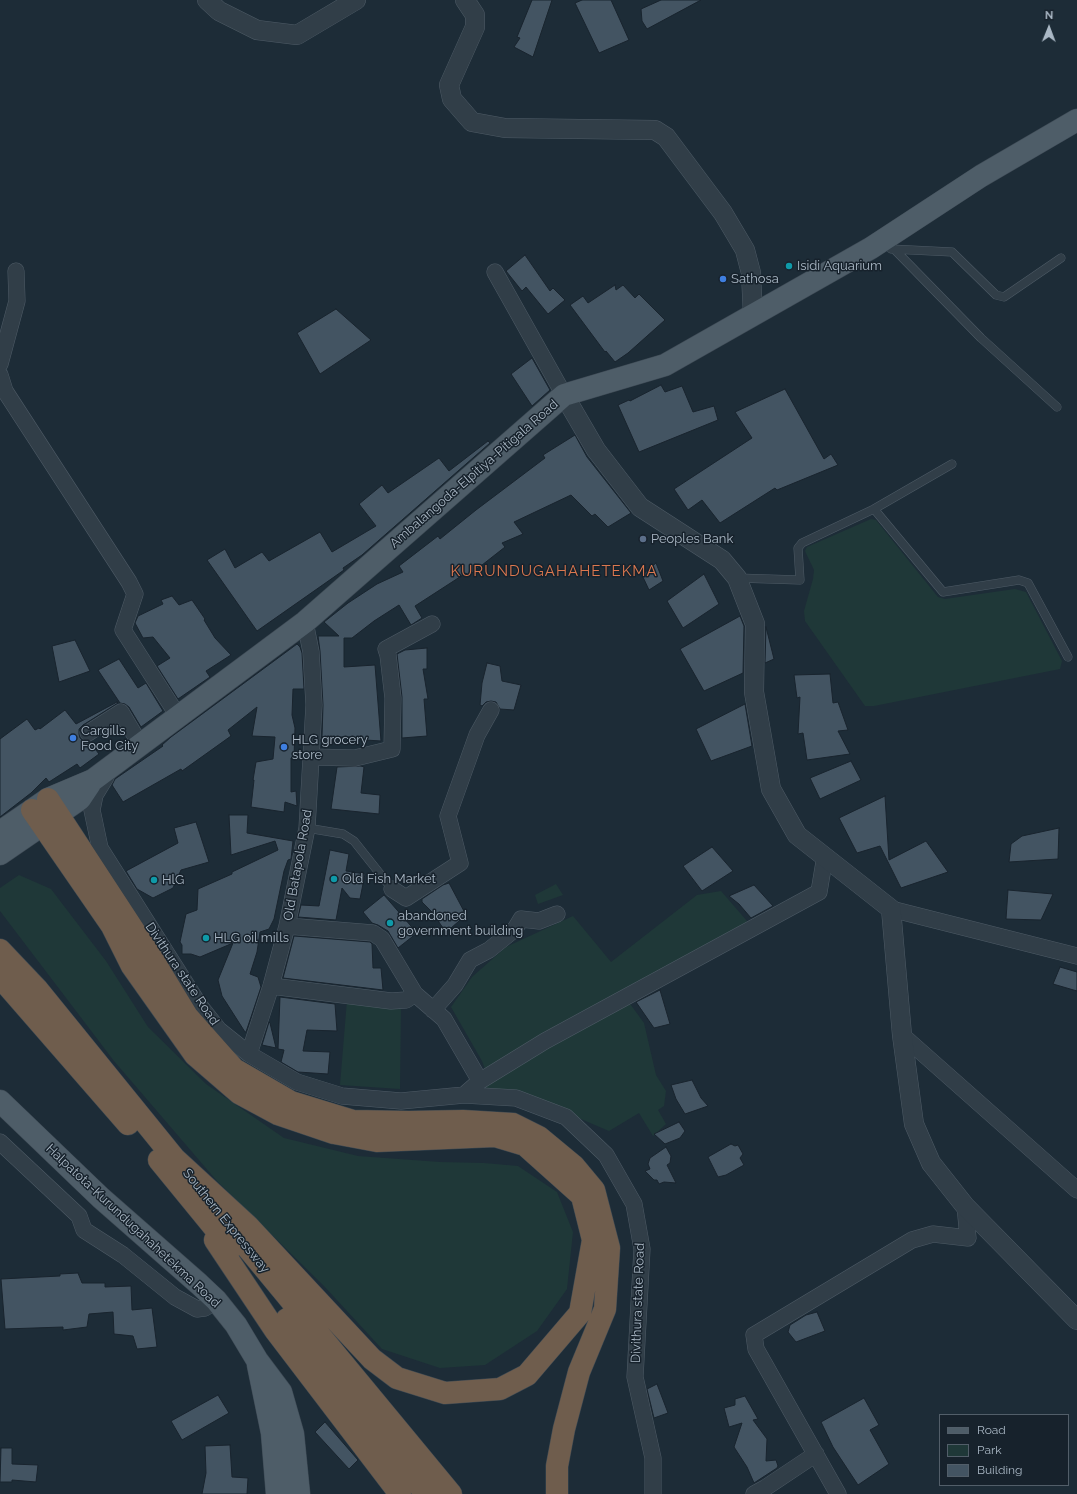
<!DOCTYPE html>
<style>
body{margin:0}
#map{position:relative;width:1077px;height:1494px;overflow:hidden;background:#1d2c37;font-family:Raleway,sans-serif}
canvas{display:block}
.legend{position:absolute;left:939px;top:1414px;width:130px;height:72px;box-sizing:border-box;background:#17222c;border:1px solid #525e69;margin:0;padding:5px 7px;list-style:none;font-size:12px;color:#aab8c5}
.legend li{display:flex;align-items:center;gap:8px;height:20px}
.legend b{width:20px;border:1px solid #525e69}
.north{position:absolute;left:1029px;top:8px;width:40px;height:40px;-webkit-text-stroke:3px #17222c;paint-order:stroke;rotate:1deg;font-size:11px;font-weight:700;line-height:16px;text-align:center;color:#aab8c5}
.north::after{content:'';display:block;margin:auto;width:14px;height:18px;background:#aab8c5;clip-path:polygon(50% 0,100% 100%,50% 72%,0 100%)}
</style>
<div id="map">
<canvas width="1077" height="1494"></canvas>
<ul class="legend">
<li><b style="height:5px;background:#4e5d68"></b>Road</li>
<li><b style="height:11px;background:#1f3838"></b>Park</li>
<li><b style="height:11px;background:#435462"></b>Building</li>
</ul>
<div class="north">N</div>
</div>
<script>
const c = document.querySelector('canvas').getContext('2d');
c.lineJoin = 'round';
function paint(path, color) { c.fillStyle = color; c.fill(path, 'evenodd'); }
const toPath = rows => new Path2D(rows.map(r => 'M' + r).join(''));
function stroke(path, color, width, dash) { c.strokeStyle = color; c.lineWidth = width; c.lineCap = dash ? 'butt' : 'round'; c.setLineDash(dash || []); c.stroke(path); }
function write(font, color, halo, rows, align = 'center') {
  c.font = font + ' Raleway,sans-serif'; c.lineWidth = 3; c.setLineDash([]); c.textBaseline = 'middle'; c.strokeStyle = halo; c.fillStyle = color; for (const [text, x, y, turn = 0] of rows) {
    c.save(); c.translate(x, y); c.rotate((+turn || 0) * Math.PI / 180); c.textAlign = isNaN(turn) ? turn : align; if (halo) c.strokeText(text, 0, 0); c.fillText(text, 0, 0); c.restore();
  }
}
paint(toPath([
 [871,519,876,520,938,597,945,599,1015,589,1026,592,1062,661,1060,669,874,706,865,706,805,621,804,611,813,579,814,570,805,551,807,547],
 [19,875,51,889,106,961,148,1027,206,1084,284,1138,358,1156,440,1162,484,1163,518,1166,557,1192,573,1232,567,1289,537,1331,485,1365,440,1368,382,1349,324,1286,217,1181,114,1061,0,911,0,888],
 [556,884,563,895,538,904,535,895],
 [721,891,747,921,745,926,485,1069,482,1061,451,1007,472,977,506,947,573,916,611,962,697,895],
 [347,1000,401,1007,400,1089,340,1085],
 [628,1001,644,1023,656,1075,666,1091,664,1106,658,1110,666,1124,653,1136,639,1113,609,1131,553,1107,464,1095]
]), '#1f3838');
const building = toPath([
 [532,0,552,0,533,57,514,47,520,38,517,37,532,0],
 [582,0,611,0,629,40,599,53,575,3,582,0],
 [661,0,701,0,647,29,642,21,641,9,661,0],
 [525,255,550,291,553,288,565,300,548,314,526,287,522,291,506,271,525,255],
 [615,285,616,290,623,285,635,298,639,294,665,320,628,353,615,362,606,351,605,352,570,305,583,296,588,303,615,285],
 [336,309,371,340,320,374,297,333,336,309],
 [532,358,550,390,532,406,511,374,532,358],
 [661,385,665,392,682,386,693,412,714,406,718,420,639,452,618,405,629,400,630,401,661,385],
 [785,389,824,459,831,454,838,465,777,490,775,488,720,523,702,500,688,510,674,489,752,438,735,412,785,389],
 [575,435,587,457,631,513,608,527,595,514,592,516,571,495,514,522,523,534,502,543,505,547,468,576,466,573,415,606,422,618,411,625,399,605,374,621,352,638,344,638,344,667,375,665,381,741,350,739,350,737,322,737,323,705,320,651,318,636,339,636,324,622,348,603,377,584,403,572,399,566,438,536,440,539,476,510,545,458,543,455,575,435],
 [488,441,490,443,362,555,343,568,344,570,257,631,207,560,225,549,235,568,262,552,269,561,320,532,332,552,376,526,359,504,382,485,388,493,439,458,449,471,488,441],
 [656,563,663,581,649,590,642,575,656,563],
 [704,574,719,604,683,628,667,601,704,574],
 [172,596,179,605,192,600,205,619,204,620,215,638,231,655,206,671,210,677,178,699,157,666,170,658,153,637,143,638,135,623,138,616,163,604,161,600,172,596],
 [740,616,744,626,743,673,704,691,680,649,740,616],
 [766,627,774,659,765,663,766,627],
 [75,640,90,671,59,682,52,646,75,640],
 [297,644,300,647,302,653,304,689,293,689,292,715,295,728,294,758,291,758,291,792,296,791,297,806,285,802,284,812,251,807,254,780,253,780,256,762,273,759,275,737,252,736,257,707,228,730,231,736,182,771,181,769,123,802,112,785,115,779,163,746,162,745,171,737,297,644],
 [427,648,427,669,423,669,428,699,424,699,427,736,402,738,402,697,397,654,405,650,427,648],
 [119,659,138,688,146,683,163,711,141,727,129,707,125,704,120,703,98,670,119,659],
 [487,663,500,666,502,681,521,685,514,710,500,709,496,702,491,701,486,702,482,706,480,705,482,683,487,663],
 [830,674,833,703,838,702,848,730,838,731,850,754,807,760,803,733,798,734,800,697,797,698,794,675,830,674],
 [117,702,118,703,83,725,79,729,79,734,80,738,84,742,90,742,99,754,80,768,77,764,49,782,46,778,31,793,0,817,0,739,27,719,35,730,39,728,40,729,65,710,76,724,117,702],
 [745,704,752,746,711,761,696,729,745,704],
 [851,761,861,780,820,799,810,778,851,761],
 [361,766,364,767,361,793,380,795,379,814,331,809,337,767,361,766],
 [885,796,889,860,926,841,948,872,901,888,880,846,857,853,839,818,885,796],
 [229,815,248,815,247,833,293,841,291,859,288,860,284,871,274,919,269,929,260,932,257,952,250,974,258,977,261,987,246,1032,245,1032,222,996,218,980,233,943,200,957,191,954,182,954,182,945,180,942,186,914,197,910,198,889,232,874,232,872,278,850,275,841,231,855,229,815],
 [196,822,209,862,181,870,173,888,153,898,137,889,126,871,178,843,174,828,196,822],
 [1059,828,1058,859,1009,862,1011,844,1022,836,1059,828],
 [712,847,733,871,702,891,683,866,712,847],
 [330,850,349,854,346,871,365,874,360,899,350,898,342,888,336,920,298,917,301,905,319,906,330,850],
 [449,883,466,915,451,928,443,928,432,912,422,902,422,899,443,885,449,883],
 [754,885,773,906,751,918,739,904,729,896,754,885],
 [1008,890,1053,894,1041,920,1006,919,1008,890],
 [384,895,417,933,398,948,388,931,378,925,372,923,363,912,384,895],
 [294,936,370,942,372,944,373,968,381,968,383,990,283,978,294,936],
 [1060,967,1077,972,1077,991,1053,984,1060,967],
 [660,990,670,1024,654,1028,636,1002,660,990],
 [280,997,335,1004,337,1031,307,1030,303,1051,330,1052,328,1074,298,1072,281,1062,284,1050,278,1049,280,997],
 [269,1022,270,1023,276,1048,262,1045,269,1022],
 [692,1080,701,1098,708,1106,685,1114,676,1099,671,1085,692,1080],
 [679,1122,685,1131,680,1138,665,1144,654,1134,679,1122],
 [731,1144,735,1146,738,1145,743,1154,740,1158,744,1165,726,1175,718,1177,708,1157,731,1144],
 [666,1147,671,1156,670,1163,667,1165,676,1183,664,1182,659,1184,657,1180,654,1180,645,1171,650,1169,648,1164,650,1158,666,1147],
 [78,1273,82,1283,105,1283,105,1287,131,1286,132,1310,152,1308,157,1347,137,1349,133,1336,114,1334,113,1312,89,1314,87,1327,63,1330,63,1327,5,1329,1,1279,60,1276,60,1274,78,1273],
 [817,1312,825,1331,796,1342,788,1332,790,1325,806,1315,817,1312],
 [657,1384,668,1413,654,1418,647,1389,657,1384],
 [218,1395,229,1413,182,1440,171,1421,218,1395],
 [745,1396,758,1419,753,1420,767,1439,766,1461,776,1460,778,1466,777,1468,754,1483,747,1467,734,1447,742,1423,729,1427,724,1408,735,1405,735,1399,745,1396],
 [864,1398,879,1425,870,1430,889,1464,858,1485,833,1447,821,1422,864,1398],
 [325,1422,358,1460,349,1469,315,1432,325,1422],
 [230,1445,232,1477,248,1478,247,1494,202,1494,206,1473,205,1446,230,1445],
 [1,1448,12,1448,12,1464,38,1465,36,1482,12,1480,12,1482,0,1482,1,1448]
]);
paint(building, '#435462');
stroke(building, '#19242e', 1);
const service = toPath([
 [891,249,952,252,996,295,1004,297,1061,258],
 [894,249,981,338,1057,407],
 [874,509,943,592,1019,580,1028,583,1068,657],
 [737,578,800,580,798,548,802,543,874,509,952,464],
 [307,828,343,834,354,841,392,889]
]);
const minor = toPath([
 [495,272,564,395],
 [0,364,17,301,16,271],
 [0,375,5,391,129,582,135,594,123,630,178,716],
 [88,733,121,712,140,744],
 [311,757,355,758,392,749,393,698,388,655,386,649,432,624],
 [106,777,95,795,92,810,100,848,200,1006,219,1030,249,1054,297,1082,342,1096,401,1101,464,1095,516,1098,566,1117,606,1155,634,1204,642,1249,635,1377,653,1458,653,1494],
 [392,889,406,898,460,863,448,816,477,735,491,710],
 [891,909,1077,956],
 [287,926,373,933,382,939,415,994,444,1019,480,1081],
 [271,986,391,1001,406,1000,415,994],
 [433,1010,455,985,470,960,489,950,515,929,521,919,539,921,557,914],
 [902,1035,1077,1190],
 [249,1054,271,986,287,926,307,828,314,705,311,652,305,622],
 [464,1095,480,1081,545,1041,819,892,825,856],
 [0,1142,79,1216,84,1230,123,1255,175,1297,197,1309,205,1308,216,1300],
 [754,1494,765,1488,816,1454],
 [838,1494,756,1349,754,1335,912,1240,933,1234,968,1238,965,1206]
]);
const tertiary = toPath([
 [207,0,219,11,257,30,297,35,356,0],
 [465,0,475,15,475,27,449,85,452,99,472,122,505,128,655,130,666,137,723,213,745,250,751,273,753,316],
 [564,395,596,450,640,507,722,560,737,578,755,624,754,692,771,789,797,835,891,909,902,1035,914,1124,931,1163,965,1206,1077,1320]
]);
const primary = toPath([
 [0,832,48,799,93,780,305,622,564,395,665,365,871,248,981,176,1077,120],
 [0,854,80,799,90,784],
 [0,1101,101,1198,199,1284,216,1300,236,1325,257,1360,281,1392,293,1434,299,1494],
 [258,1365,272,1433,277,1494]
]);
const motorway = toPath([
 [48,799,150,955,187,1016,234,1069,291,1102,353,1121,409,1122,463,1121,513,1124,539,1137,574,1166,594,1190,609,1248,605,1309,579,1372,564,1429,557,1466,557,1494],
 [32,810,112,926,132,966,195,1055,239,1093,278,1114,334,1133,377,1141,495,1136,525,1145,582,1196,593,1240,580,1313,527,1375,500,1389,445,1393,397,1378,372,1359,248,1226,173,1157],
 [0,950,37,989,183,1169],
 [0,977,128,1124],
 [159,1160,231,1248],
 [227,1223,451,1494],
 [215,1240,275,1330,400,1494],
 [287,1319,426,1494]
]);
stroke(service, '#4e5b66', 9);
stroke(minor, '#4e5b66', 17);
stroke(tertiary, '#4e5b66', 20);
stroke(primary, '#3d4954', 23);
stroke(motorway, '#3c4852', 23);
stroke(service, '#313e48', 8);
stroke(minor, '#313e48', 16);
stroke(tertiary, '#313e48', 19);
stroke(primary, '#4e5d68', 22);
stroke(motorway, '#6f5d4d', 22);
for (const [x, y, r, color] of [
 [789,266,4,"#0f9aa8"],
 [723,279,4,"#3f7fe0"],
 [643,539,4,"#5c6f8a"],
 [73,738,4,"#3f7fe0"],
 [284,747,4,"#3f7fe0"],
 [334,879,4,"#0f9aa8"],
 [154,880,4,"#0f9aa8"],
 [390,923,4,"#0f9aa8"],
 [206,938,4,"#0f9aa8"]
]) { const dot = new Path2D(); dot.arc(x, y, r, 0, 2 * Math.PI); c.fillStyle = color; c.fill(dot); stroke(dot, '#17222c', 1.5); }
write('13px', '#aab8c5', '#17222c', [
 ["Isidi Aquarium",797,266],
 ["Sathosa",731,279],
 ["Peoples Bank",651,539],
 ["Cargills",81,731],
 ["Food City",81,746],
 ["HLG grocery",292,740],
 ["store",292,755],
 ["Old Fish Market",342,879],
 ["HlG",162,880],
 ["abandoned",398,916],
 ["government building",398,931],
 ["HLG oil mills",214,938]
], 'left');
write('13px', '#aab8c5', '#17222c', [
 ["Ambalangoda-Elpitiya-Pitigala Road",474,474,-41],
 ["Old Batapola Road",298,865,-80],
 ["Divithura state Road",182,974,56],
 ["Southern Expressway",226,1221,51],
 ["Halpatota-Kurundugahahetekma Road",133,1226,43],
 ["Divithura state Road",638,1303,-88]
]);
c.letterSpacing = '1px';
write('15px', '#dc784f', '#17222c', [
 ["KURUNDUGAHAHETEKMA",554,571]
]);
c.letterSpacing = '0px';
</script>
